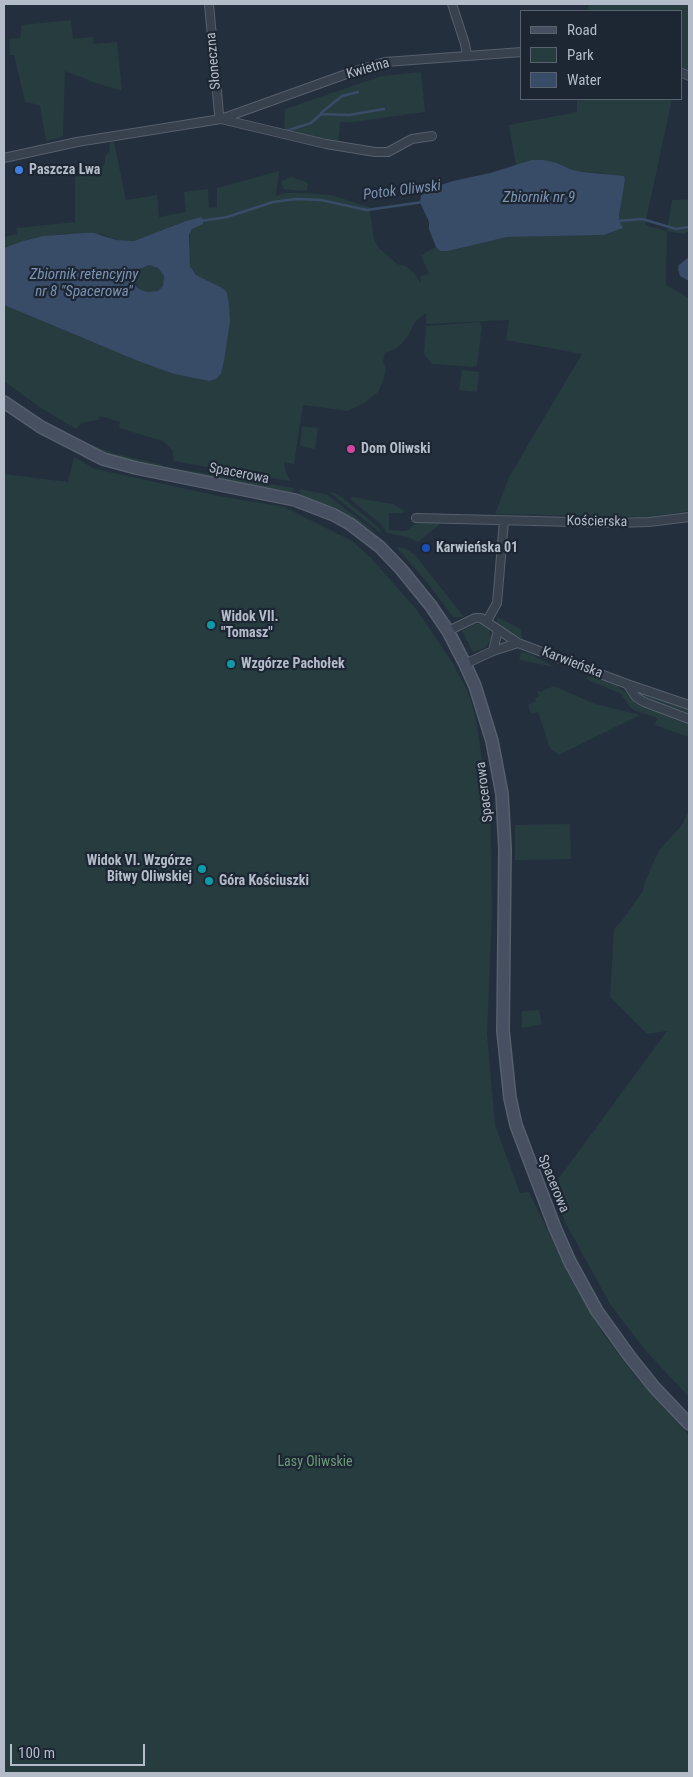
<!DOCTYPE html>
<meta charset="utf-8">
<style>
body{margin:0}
#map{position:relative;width:693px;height:1777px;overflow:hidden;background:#242f3e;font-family:"Roboto Condensed",sans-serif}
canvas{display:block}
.frame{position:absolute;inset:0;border:5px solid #b4bcc9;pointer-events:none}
.legend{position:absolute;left:520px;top:10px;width:162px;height:90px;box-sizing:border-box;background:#1d2633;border:1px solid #59626f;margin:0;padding:6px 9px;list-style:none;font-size:15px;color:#b4bcc9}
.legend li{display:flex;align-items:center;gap:10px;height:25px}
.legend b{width:25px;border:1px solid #59626f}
.scale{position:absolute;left:10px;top:1744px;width:135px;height:22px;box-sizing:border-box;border:2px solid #b4bcc9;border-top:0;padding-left:6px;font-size:15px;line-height:18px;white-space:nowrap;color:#b4bcc9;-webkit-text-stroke:4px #1d2633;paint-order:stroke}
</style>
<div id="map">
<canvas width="693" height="1777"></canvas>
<div class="frame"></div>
<ul class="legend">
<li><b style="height:6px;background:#465061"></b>Road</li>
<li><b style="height:14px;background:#263c3f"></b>Park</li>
<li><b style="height:14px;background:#394c67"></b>Water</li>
</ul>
<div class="scale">100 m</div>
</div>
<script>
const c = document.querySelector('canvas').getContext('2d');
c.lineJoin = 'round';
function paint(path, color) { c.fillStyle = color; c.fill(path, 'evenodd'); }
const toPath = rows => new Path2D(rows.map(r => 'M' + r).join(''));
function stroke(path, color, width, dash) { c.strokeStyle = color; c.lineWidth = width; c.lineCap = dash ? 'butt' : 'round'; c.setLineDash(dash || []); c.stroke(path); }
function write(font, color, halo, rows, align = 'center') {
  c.font = font + ' "Roboto Condensed",sans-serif'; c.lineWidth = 4.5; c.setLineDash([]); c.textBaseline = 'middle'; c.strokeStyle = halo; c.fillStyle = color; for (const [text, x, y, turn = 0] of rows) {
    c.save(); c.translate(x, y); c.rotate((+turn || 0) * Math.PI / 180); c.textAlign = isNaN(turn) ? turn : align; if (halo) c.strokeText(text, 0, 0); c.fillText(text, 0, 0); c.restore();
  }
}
paint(toPath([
 [589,4,689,4,689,71,682,68,682,11,587,11],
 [71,20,73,39,93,37,94,44,117,42,122,91,96,83,65,71,63,137,46,141,40,105,25,102,14,55,10,55,9,39,20,38,22,25],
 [421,72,425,112,352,122,340,122,338,144,284,132,285,109,382,76],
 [577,99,672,99,645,225,667,231,672,200,689,199,689,231,683,234,667,231,666,285,689,298,689,511,645,517,495,514,509,477,582,354,506,340,509,320,426,324,426,313,415,322,408,336,403,342,397,348,385,353,383,361,386,370,383,381,378,392,364,403,348,411,303,405,294,464,284,462,285,470,290,481,251,475,174,461,172,450,163,441,119,428,120,422,100,416,98,420,81,423,76,429,38,406,4,381,4,305,138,361,174,374,209,381,216,379,221,374,224,361,229,304,227,293,196,275,190,266,189,260,190,232,194,227,202,224,202,217,186,221,134,241,116,240,102,234,64,234,33,238,4,248,4,237,17,234,16,228,75,222,75,177,81,172,84,173,101,167,105,164,105,157,110,150,109,143,114,142,126,200,157,195,159,217,186,212,184,192,208,189,209,208,217,207,217,188,279,171,276,196,285,193,303,193,331,195,369,207,374,239,379,248,397,264,406,266,414,273,421,284,420,276,429,274,421,255,436,247,440,251,448,251,507,237,604,235,622,228,619,221,619,216,625,180,601,173,582,172,570,169,557,163,523,164,516,166,509,125,577,112],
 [291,177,306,182,308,184,307,190,302,191,284,189,282,185,282,181],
 [149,265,158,268,164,276,163,286,158,291,147,292,139,289,135,282,135,277,140,269],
 [479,322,482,326,477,365,474,367,432,364,424,354,426,326],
 [462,370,479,372,477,392,459,390],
 [302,426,318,428,315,449,300,446],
 [89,444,112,453,163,465,161,468,123,459,100,450],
 [74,457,95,469,219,496,284,507,352,541,371,558,416,609,452,662,468,692,475,714,482,760,490,793,492,911,487,1034,495,1125,520,1193,529,1192,572,1281,604,1335,634,1375,689,1436,689,1773,4,1773,4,474,68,482],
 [173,468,294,488,293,491,290,494,174,470],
 [299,489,326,494,382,537,337,508,300,496],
 [328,491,337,494,343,498,378,527,383,535],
 [352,497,393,504,405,511,402,513,389,513,389,530,406,531,418,522,439,522,439,525,418,542,408,537,387,533,381,524,350,499],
 [396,547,405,548,415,555,464,617,453,617,425,580],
 [497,617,521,629,522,639,502,629,497,623],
 [481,623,489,628,491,639,485,648,473,652,462,631,473,625],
 [521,652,530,654,555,667,519,660],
 [587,676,611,681,640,704,689,723,689,737,655,725,657,718,634,710,630,707,621,694,586,679],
 [554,686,595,704,640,715,559,755,550,748,538,712,531,714,528,705,536,701,535,698,539,696,537,691,540,692],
 [638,691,689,709,689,715,648,700,636,692],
 [689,810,689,1397,646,1351,610,1304,565,1222,551,1189,667,1031,647,1034,610,997,614,929,621,922,643,891,644,884,659,850,682,825],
 [570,824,571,859,515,860,515,825],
 [539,1010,542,1024,522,1028,522,1011]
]), '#263c3f');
paint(toPath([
 [532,160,543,160,557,163,570,169,582,172,624,176,625,180,619,216,619,221,623,228,604,235,507,237,448,251,440,251,436,247,429,229,429,222,420,202,422,191,453,181,490,173],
 [202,217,203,224,192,229,189,235,190,266,196,275,224,289,227,293,229,304,230,321,224,361,221,374,216,379,209,381,174,374,138,361,4,305,4,248,23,241,43,236,84,233,94,233,116,240,134,241,186,221],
 [149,265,158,268,164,276,163,286,158,291,147,292,139,289,135,285,135,277,137,272,140,269],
 [689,257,689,281,680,276,678,269,679,265]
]), '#394c67');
stroke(toPath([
 [321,113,342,96,358,92],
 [286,131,311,123,321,114,349,115,384,109],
 [201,221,227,217,273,202,296,199,321,200,367,210,423,202],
 [617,221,642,219,676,229,689,227]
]), '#394c67', 2.5);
const street = toPath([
 [209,4,219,114,221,119,326,144,375,152,388,152,412,139,432,136],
 [452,4,465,44,467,56],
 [682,73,689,76],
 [4,158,77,142,221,119,352,72,385,62,522,52],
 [416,518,614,523,649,522,689,517],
 [487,621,497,603,504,521],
 [448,631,475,618,481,618,518,643,627,684,689,705],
 [493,651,498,630],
 [465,664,493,651,518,643],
 [627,684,636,697,644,702,689,719]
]);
const secondary = toPath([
 [4,402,41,427,103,459,136,468,295,500,334,515,350,524,380,547,401,569,431,606,448,631,465,664,475,686,492,741,502,794,505,849,503,1031,510,1098,516,1125,555,1228,570,1262,597,1311,630,1357,654,1387,689,1424]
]);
stroke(street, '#565f6c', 10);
stroke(secondary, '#565f6c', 14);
stroke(street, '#38414e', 8);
stroke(secondary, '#465061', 11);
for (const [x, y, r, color] of [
 [19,170,5,"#3f7fe0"],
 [351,449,5,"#d1479c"],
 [426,548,5,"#1a4fb4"],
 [211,625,5,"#0f9aa8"],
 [231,664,5,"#0f9aa8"],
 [202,869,5,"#0f9aa8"],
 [209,881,5,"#0f9aa8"]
]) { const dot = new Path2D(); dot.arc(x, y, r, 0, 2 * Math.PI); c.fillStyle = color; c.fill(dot); stroke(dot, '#1d2633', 2); }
write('14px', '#b4bcc9', '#1d2633', [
 ["Słoneczna",214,61,-95],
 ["Kwietna",368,69,-16],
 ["Spacerowa",239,474,11],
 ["Kościerska",597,522,1],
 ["Karwieńska",572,663,21],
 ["Spacerowa",485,792,-97],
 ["Spacerowa",553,1184,68]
]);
write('bold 14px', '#b4bcc9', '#1d2633', [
 ["Paszcza Lwa",29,170],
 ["Dom Oliwski",361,449],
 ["Karwieńska 01",436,548],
 ["Widok VII.",221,617],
 ["\"Tomasz\"",221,633],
 ["Wzgórze Pachołek",241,664],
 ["Widok VI. Wzgórze",192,861,"right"],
 ["Bitwy Oliwskiej",192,877,"right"],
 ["Góra Kościuszki",219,881]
], 'left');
write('14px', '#6b9a76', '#1d2633', [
 ["Lasy Oliwskie",315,1462]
]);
write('italic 15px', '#7c92b1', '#1d2633', [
 ["Potok Oliwski",402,191,-7],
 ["Zbiornik nr 9",539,198],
 ["Zbiornik retencyjny",84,275],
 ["nr 8 \"Spacerowa\"",84,292]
]);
</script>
